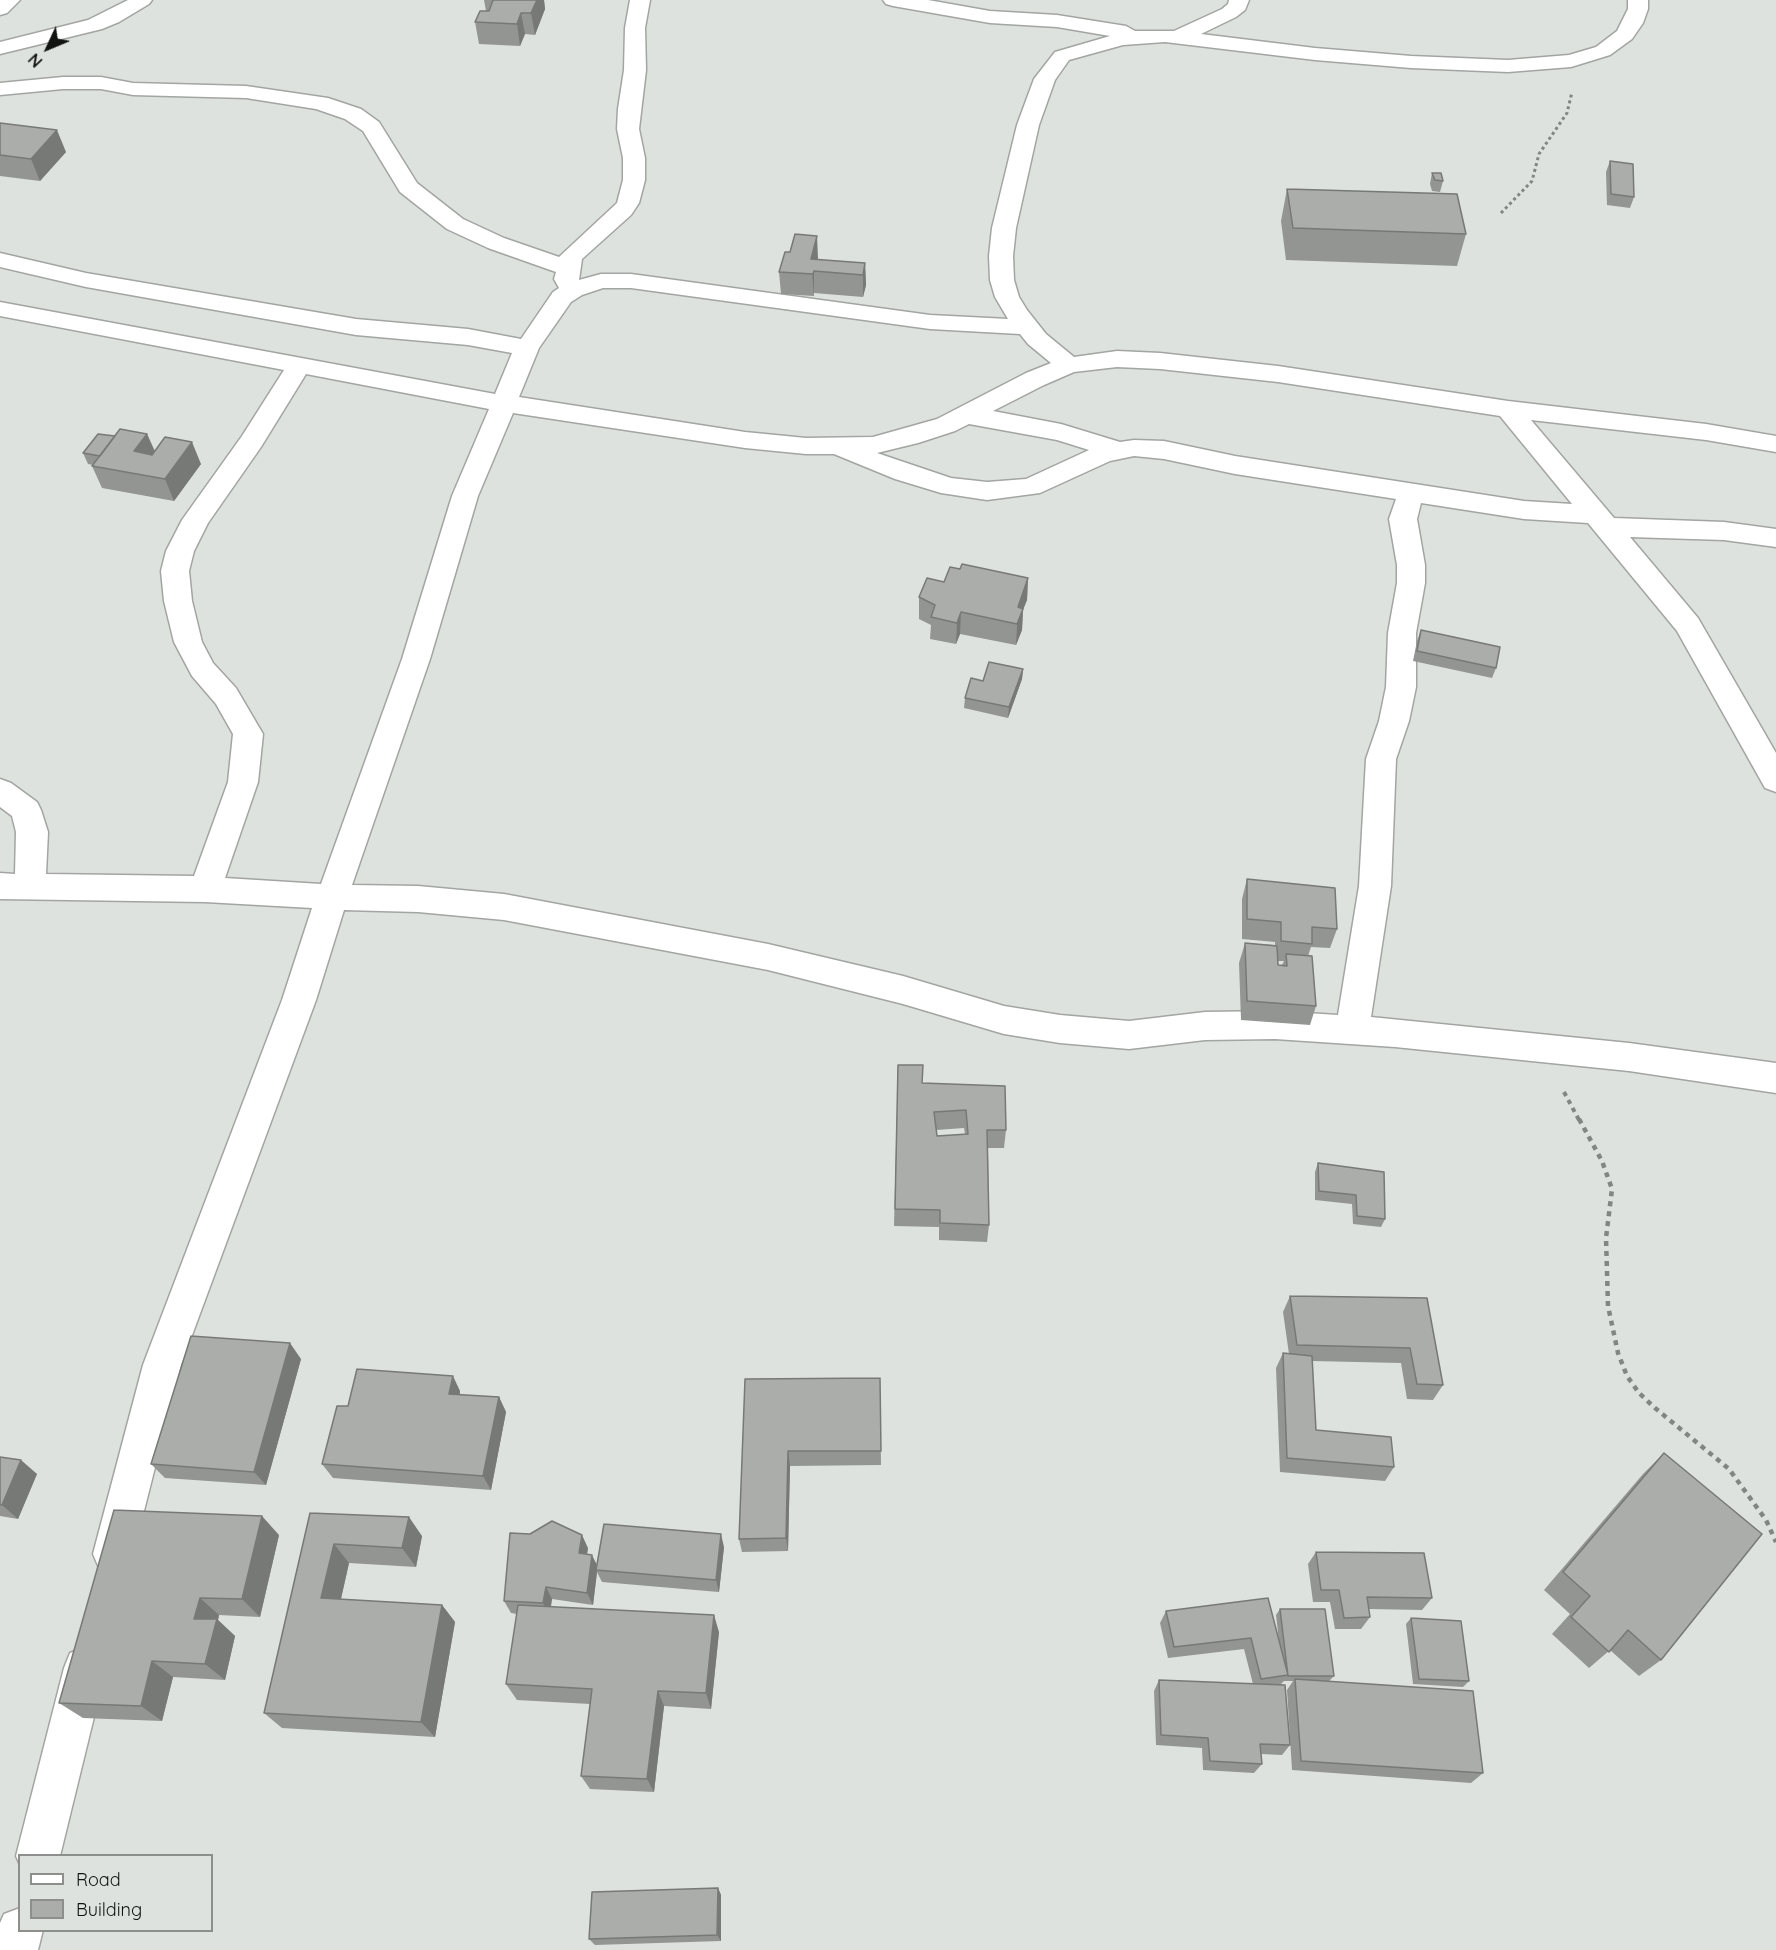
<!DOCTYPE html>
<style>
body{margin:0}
#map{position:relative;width:1776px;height:1950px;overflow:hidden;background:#dee2de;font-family:Quicksand,sans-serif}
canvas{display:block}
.legend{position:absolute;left:18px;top:1854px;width:195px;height:78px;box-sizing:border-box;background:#dee2de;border:2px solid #8c8f8c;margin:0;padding:8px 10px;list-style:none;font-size:18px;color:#111311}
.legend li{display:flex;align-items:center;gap:12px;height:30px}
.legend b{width:30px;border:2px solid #8c8f8c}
.north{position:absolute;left:18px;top:18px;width:60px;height:60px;-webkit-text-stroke:4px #dee2de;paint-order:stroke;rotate:226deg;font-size:16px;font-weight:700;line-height:24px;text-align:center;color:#111311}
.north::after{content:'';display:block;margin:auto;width:21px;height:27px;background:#111311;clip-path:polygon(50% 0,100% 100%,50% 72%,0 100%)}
</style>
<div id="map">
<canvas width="1776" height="1950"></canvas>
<ul class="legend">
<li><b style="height:8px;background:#fff"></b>Road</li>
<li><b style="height:16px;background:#aaadaa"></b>Building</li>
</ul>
<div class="north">N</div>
</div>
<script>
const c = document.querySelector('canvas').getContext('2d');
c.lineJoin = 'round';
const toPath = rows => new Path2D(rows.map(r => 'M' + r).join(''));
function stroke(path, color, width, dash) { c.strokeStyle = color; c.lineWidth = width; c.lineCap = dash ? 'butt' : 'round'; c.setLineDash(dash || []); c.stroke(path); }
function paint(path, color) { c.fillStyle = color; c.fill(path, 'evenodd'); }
const street = toPath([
 [0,0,20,0,7,13,0,15,0,0],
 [128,0,152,0,149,4,119,22,102,29,0,54,0,42,88,20,128,0],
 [630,0,650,0,645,28,646,70,639,129,645,158,645,180,639,203,631,215,582,259,579,280,601,274,631,274,930,315,1008,319,995,297,990,280,989,256,992,228,1017,125,1034,79,1055,52,1110,36,1057,27,990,23,893,6,886,4,883,0,928,0,990,11,1057,15,1126,26,1135,31,1174,31,1222,9,1228,4,1229,0,1249,0,1245,10,1236,17,1201,34,1315,48,1411,56,1508,60,1569,55,1596,47,1617,31,1628,9,1628,0,1648,0,1648,9,1643,23,1632,39,1610,55,1571,67,1508,72,1411,68,1315,60,1165,42,1123,45,1069,60,1055,80,1039,125,1016,228,1013,256,1014,280,1019,297,1027,310,1046,334,1074,357,1117,351,1160,353,1278,366,1508,401,1706,424,1776,436,1776,452,1706,440,1531,420,1614,518,1724,522,1776,529,1776,547,1724,540,1630,537,1698,618,1776,753,1776,792,1765,788,1677,631,1588,523,1524,519,1421,503,1417,519,1425,565,1425,583,1416,633,1416,687,1409,721,1396,759,1391,886,1371,1017,1629,1043,1776,1063,1776,1093,1629,1071,1395,1047,1275,1039,1205,1040,1129,1049,1060,1043,1004,1034,903,1004,768,970,504,920,418,912,344,910,316,1000,181,1365,133,1554,127,1568,113,1574,99,1568,93,1554,143,1365,282,1000,312,908,205,902,0,899,0,873,15,874,16,832,12,816,0,807,0,779,11,783,37,802,41,810,48,832,46,874,194,876,228,782,233,734,216,704,192,676,174,642,164,601,161,571,166,551,182,520,242,436,284,370,0,316,0,302,495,394,512,353,468,345,356,335,86,287,0,267,0,253,86,273,356,319,468,329,521,339,553,292,559,288,554,279,556,272,488,248,447,229,400,192,363,131,345,119,316,109,246,98,133,95,101,89,63,89,0,95,0,83,63,77,101,77,133,83,246,86,328,98,361,109,379,122,417,183,463,219,504,238,559,257,617,203,623,180,623,158,617,129,618,109,624,70,625,28,630,0],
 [603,288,631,288,930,329,1020,334,1028,344,1051,363,1026,373,937,419,873,437,806,438,745,432,519,397,539,348,571,302,582,295,603,288],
 [1117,367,1160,369,1278,382,1500,416,1572,504,1524,501,1235,456,1164,441,1134,440,1120,442,1061,424,993,411,1044,385,1074,372,1117,367],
 [306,374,489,409,452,496,402,659,321,884,225,878,258,782,263,734,236,688,213,663,202,642,192,601,189,571,194,551,208,523,261,447,306,374],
 [513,413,745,448,806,454,834,454,895,479,941,493,987,500,1040,493,1110,461,1134,456,1164,459,1235,474,1396,499,1389,519,1397,565,1397,583,1388,633,1386,687,1379,721,1366,759,1359,886,1338,1015,1275,1011,1205,1012,1129,1021,1060,1015,1004,1006,903,976,768,944,504,894,418,886,352,885,430,659,478,496,513,413],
 [969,424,1057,440,1089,450,1026,479,987,482,951,478,877,453,918,443,955,431,969,424],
 [85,1647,100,1653,106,1668,60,1856,20,1856,20,1865,16,1856,64,1668,70,1653,85,1647],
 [20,1908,20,1930,43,1930,38,1950,0,1950,0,1923,4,1914,20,1908]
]);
stroke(street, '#a2a5a2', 3);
stroke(toPath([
 [1501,213,1532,181,1539,154,1567,113,1572,92]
]), '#828582', 3, [3, 3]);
stroke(toPath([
 [1564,1092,1579,1120]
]), '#828582', 4, [4.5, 4.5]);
stroke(toPath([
 [1579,1119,1602,1161,1612,1189,1606,1238,1608,1306,1618,1353,1627,1376,1639,1393,1655,1408,1729,1469,1766,1520,1776,1542]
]), '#828582', 4.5, [5, 5]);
paint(street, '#fff');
paint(toPath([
 [484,0,544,0,545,9,535,35,525,34,520,46,479,44,475,22,486,11],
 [0,123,66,152,40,181,0,176],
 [1610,161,1634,197,1630,208,1607,205,1606,172],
 [1432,173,1443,181,1440,192,1432,191,1430,184],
 [1287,189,1466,234,1457,266,1286,260,1281,221],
 [817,236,817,260,865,263,866,285,863,297,814,293,814,296,781,294,779,272,790,252],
 [147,434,155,451,201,464,174,501,102,488,92,466,93,465,88,464,83,453,115,436],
 [960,569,1028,578,1027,600,1023,609,1022,630,1016,645,960,634,956,644,930,639,931,625,919,619,919,597,944,582],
 [1421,630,1496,668,1492,678,1413,661,1417,641],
 [1023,669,1022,679,1008,718,964,708,965,698],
 [1247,879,1337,929,1330,948,1311,947,1308,956,1316,1006,1310,1025,1241,1020,1239,963,1245,943,1275,945,1275,942,1242,939,1242,899],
 [1278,961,1284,961,1282,965,1278,965],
 [898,1065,922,1083,1006,1130,1004,1148,988,1148,989,1225,987,1242,939,1240,939,1227,894,1226],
 [964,1128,965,1134,937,1136,936,1130],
 [1318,1163,1385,1219,1381,1227,1353,1224,1352,1204,1315,1200,1315,1172],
 [1290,1296,1427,1298,1443,1385,1433,1400,1407,1399,1401,1363,1312,1361,1316,1430,1394,1467,1385,1481,1280,1472,1276,1368,1283,1353,1289,1354,1283,1312],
 [301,1359,266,1485,165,1478,151,1464],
 [880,1378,881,1465,790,1466,788,1551,742,1552,739,1539,745,1379],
 [460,1391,460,1395,499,1397,506,1412,491,1490,333,1478,322,1464,348,1406],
 [1664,1453,1661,1660,1639,1676,1610,1650,1589,1668,1552,1634,1570,1614,1544,1590,1643,1474],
 [0,1457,37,1474,18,1519,0,1516],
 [310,1513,422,1536,416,1567,349,1563,341,1599,442,1605,455,1622,435,1737,282,1728,264,1713],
 [279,1535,260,1617,219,1615,218,1620,235,1636,225,1680,173,1677,162,1721,83,1718,59,1703],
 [724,1547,719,1592,602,1582,597,1572,593,1605,552,1599,551,1607,719,1632,711,1709,664,1706,654,1792,590,1789,581,1776,590,1704,517,1700,506,1684,517,1614,511,1613,504,1601,588,1548,587,1554,597,1566],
 [1316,1552,1432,1598,1422,1610,1369,1609,1370,1617,1361,1629,1335,1629,1330,1602,1313,1602,1308,1564],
 [1280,1609,1334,1676,1329,1681,1483,1773,1471,1783,1292,1770,1287,1690,1293,1681,1284,1681,1280,1685,1290,1745,1282,1755,1261,1754,1262,1764,1254,1773,1203,1770,1202,1748,1156,1745,1154,1691,1159,1680,1253,1684,1244,1649,1168,1658,1160,1623,1166,1611,1279,1641,1276,1615],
 [1411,1618,1469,1681,1463,1687,1413,1684,1406,1624],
 [718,1888,721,1895,721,1941,595,1945,589,1939]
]), '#929592');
paint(toPath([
 [537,0,544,0,545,9,535,35,531,13],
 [521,13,525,34,520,46,517,24],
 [57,130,66,152,40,181,31,159],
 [817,236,818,258,815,271,814,271,814,296,811,259],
 [865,263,866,285,863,297,863,275],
 [147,434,156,455,134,451],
 [192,442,201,464,174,501,165,479],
 [1028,578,1027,600,1023,610,1023,609,1022,630,1016,645,1018,607],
 [961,612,960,634,956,644,957,623],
 [1023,669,1022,679,1008,718,1009,707],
 [290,1343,301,1359,266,1485,254,1472],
 [453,1376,460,1391,457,1409,449,1394],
 [499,1397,506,1412,491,1490,483,1476],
 [788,1451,790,1466,788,1551,786,1538],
 [21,1460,37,1474,18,1519,2,1505],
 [262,1516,279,1535,260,1617,242,1599],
 [409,1517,422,1536,416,1567,402,1548],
 [721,1534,724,1547,719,1592,716,1580],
 [582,1535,588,1548,585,1566,579,1553],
 [334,1544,349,1563,337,1616,321,1598],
 [592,1555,598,1567,596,1570,597,1572,593,1605,587,1593],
 [546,1587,552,1599,549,1615,543,1603],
 [200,1598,219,1615,218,1620,235,1636,225,1680,205,1664,194,1619],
 [442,1605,455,1622,435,1737,421,1722],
 [714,1615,719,1632,711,1709,706,1693],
 [152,1661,173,1677,162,1721,141,1706],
 [658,1691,664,1706,654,1792,647,1779],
 [718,1888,721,1895,721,1941,717,1935]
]), '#777977');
const building = toPath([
 [493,0,537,0,531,13,521,13,517,24,475,22,480,11,489,11,493,0],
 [0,123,57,130,31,159,0,155,0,123],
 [1610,161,1633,164,1634,197,1611,194,1610,161],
 [1432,173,1441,173,1443,181,1435,180,1432,173],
 [1287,189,1457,194,1466,234,1293,228,1287,189],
 [795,234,817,236,811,259,865,263,863,275,814,271,813,274,779,272,785,252,790,252,795,234],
 [120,429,147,434,134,451,152,455,165,437,192,442,165,479,92,466,120,429],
 [98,434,115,436,100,456,83,453,98,434],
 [962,564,1028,578,1018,607,1023,609,1017,624,961,612,957,623,931,617,935,605,919,597,927,578,944,582,950,567,960,569,962,564],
 [1421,630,1500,647,1496,668,1417,651,1421,630],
 [989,662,1023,669,1009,707,965,698,971,678,983,681,989,662],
 [1247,879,1335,888,1337,929,1312,927,1312,944,1281,941,1281,922,1247,919,1247,879],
 [1245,943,1277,946,1278,965,1287,966,1286,954,1312,956,1316,1006,1247,1001,1245,943],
 [898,1065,923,1065,922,1083,1005,1086,1006,1130,987,1130,989,1225,940,1223,940,1210,895,1209,898,1065],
 [966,1110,968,1134,937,1136,934,1112,966,1110],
 [1318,1163,1384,1172,1385,1219,1357,1216,1356,1195,1319,1191,1318,1163],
 [1290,1296,1427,1298,1443,1385,1417,1384,1410,1348,1297,1345,1290,1296],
 [191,1336,290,1343,254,1472,151,1464,191,1336],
 [1283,1353,1312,1356,1316,1430,1391,1437,1394,1467,1287,1458,1283,1353],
 [357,1369,453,1376,449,1394,499,1397,483,1476,322,1464,337,1406,348,1406,357,1369],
 [880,1378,881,1451,788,1451,786,1538,739,1539,745,1379,880,1378],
 [1664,1453,1762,1534,1661,1660,1628,1630,1609,1652,1571,1617,1590,1596,1563,1572,1664,1453],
 [0,1457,21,1460,2,1505,0,1505,0,1457],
 [114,1510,262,1516,242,1599,200,1598,194,1619,217,1619,205,1664,152,1661,141,1706,59,1703,114,1510],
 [310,1513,409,1517,402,1548,334,1544,321,1598,442,1605,421,1722,264,1713,310,1513],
 [552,1521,582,1535,579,1553,592,1555,587,1593,546,1587,543,1603,504,1601,510,1533,530,1534,552,1521],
 [604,1524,721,1534,716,1580,596,1570,604,1524],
 [1316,1552,1424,1553,1432,1598,1367,1597,1370,1617,1344,1618,1339,1590,1321,1590,1316,1552],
 [1268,1598,1288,1675,1261,1679,1251,1638,1174,1647,1166,1611,1268,1598],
 [518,1605,714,1615,706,1693,658,1691,647,1779,581,1776,592,1689,506,1684,518,1605],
 [1280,1609,1325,1609,1334,1676,1288,1676,1280,1609],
 [1411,1618,1461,1621,1469,1681,1419,1679,1411,1618],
 [1295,1679,1473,1691,1483,1773,1301,1761,1295,1679],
 [1159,1680,1285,1685,1290,1745,1260,1744,1262,1764,1210,1761,1208,1738,1161,1735,1159,1680],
 [718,1888,717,1935,589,1939,592,1892,718,1888]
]);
paint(building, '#aaadaa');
stroke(building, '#777977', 1.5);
</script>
